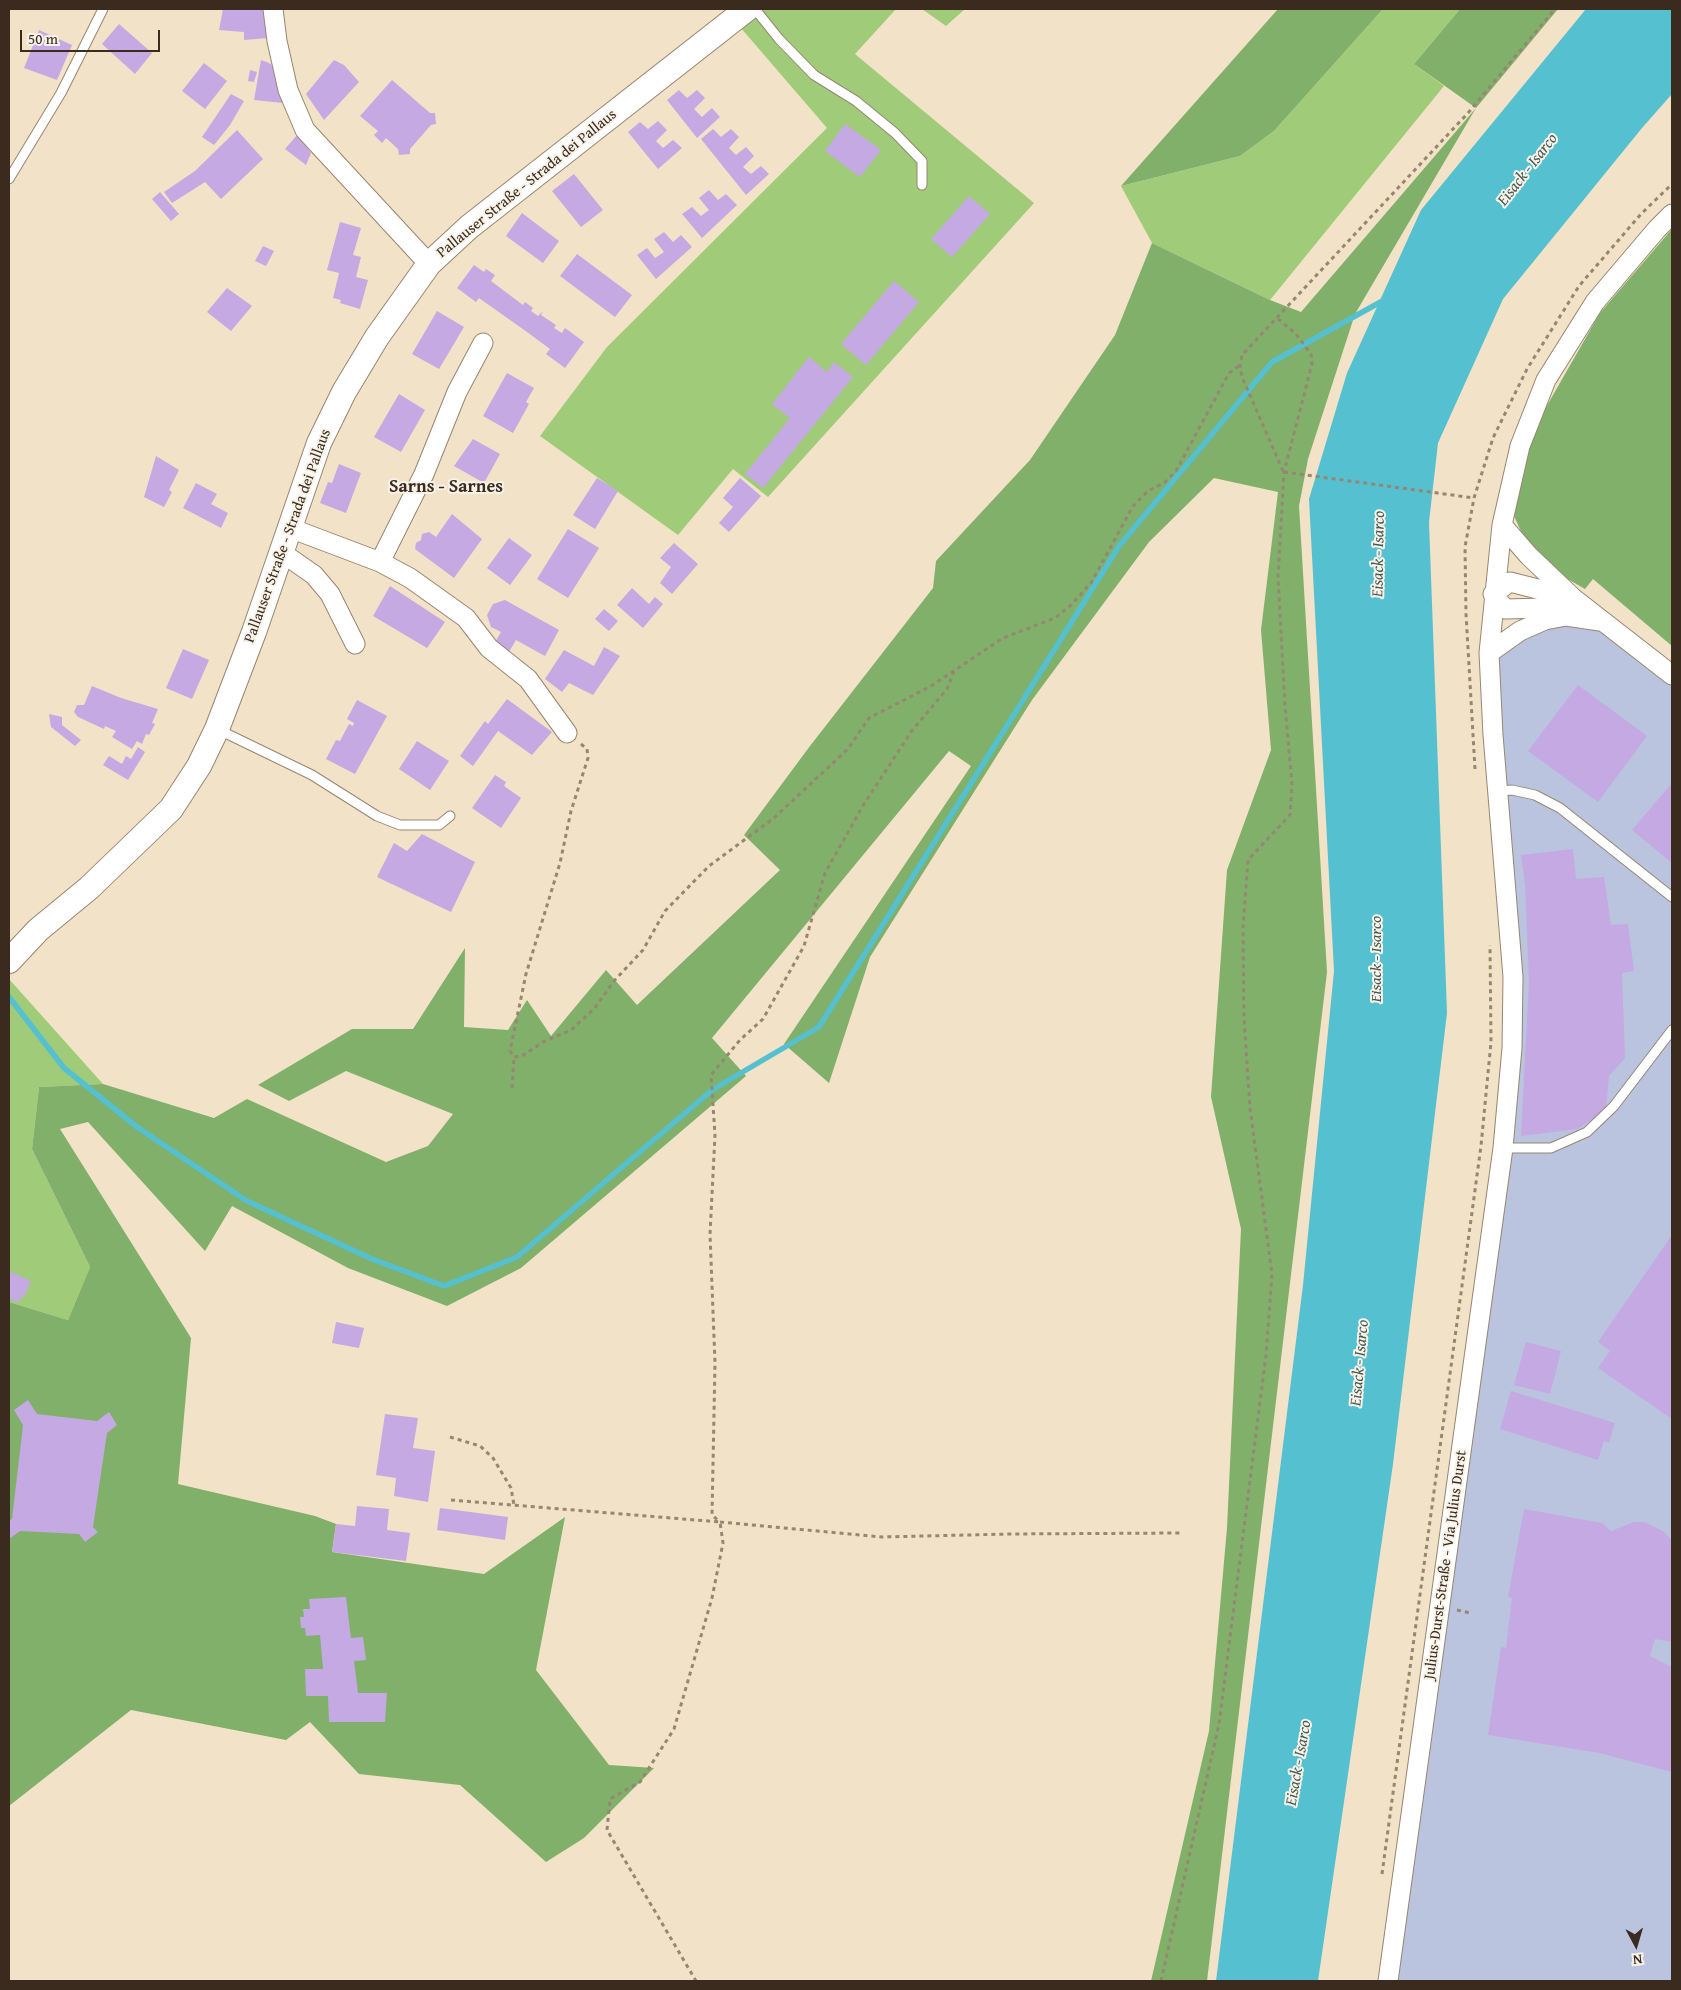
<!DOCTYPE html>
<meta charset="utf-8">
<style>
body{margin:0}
#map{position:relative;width:1681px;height:1990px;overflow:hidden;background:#f2e2c7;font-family:"Gentium Book Plus",serif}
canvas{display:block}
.frame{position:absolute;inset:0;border:10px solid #3b2a1e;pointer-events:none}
.north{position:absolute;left:1611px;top:1920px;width:50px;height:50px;-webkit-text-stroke:4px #f7f3e8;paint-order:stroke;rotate:174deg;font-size:14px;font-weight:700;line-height:20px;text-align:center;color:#3b2a1e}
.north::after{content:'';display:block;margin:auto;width:18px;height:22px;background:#3b2a1e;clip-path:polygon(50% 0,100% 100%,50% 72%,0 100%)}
.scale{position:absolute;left:20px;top:30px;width:140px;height:22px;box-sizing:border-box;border:2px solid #3b2a1e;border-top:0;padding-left:6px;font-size:15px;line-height:18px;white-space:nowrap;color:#3b2a1e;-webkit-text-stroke:4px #f7f3e8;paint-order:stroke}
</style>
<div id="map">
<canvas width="1681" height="1990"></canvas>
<div class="frame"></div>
<div class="north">N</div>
<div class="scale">50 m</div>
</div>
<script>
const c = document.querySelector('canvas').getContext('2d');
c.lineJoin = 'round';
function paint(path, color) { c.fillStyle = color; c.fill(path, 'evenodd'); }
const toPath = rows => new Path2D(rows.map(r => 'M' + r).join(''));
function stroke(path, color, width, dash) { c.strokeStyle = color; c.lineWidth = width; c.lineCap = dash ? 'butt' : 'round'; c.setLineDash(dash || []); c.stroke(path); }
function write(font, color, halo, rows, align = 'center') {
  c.font = font + ' "Gentium Book Plus",serif'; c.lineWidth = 4; c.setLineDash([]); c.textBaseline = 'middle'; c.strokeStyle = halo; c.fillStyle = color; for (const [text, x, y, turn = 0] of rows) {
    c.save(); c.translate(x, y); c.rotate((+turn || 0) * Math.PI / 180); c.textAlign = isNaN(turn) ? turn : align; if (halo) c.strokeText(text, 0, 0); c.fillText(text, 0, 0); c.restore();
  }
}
paint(toPath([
 [1601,621,1672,675,1672,1981,1388,1981,1512,1048,1489,653,1520,631]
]), '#bac4de');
paint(toPath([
 [747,9,896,9,855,54,1034,203,768,497,733,469,678,535,540,436,607,347,827,128,734,20],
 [922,9,965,9,946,26],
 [1383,9,1460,9,1414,64,1444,86,1270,300,1152,243,1121,186,1240,156,1274,131],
 [9,979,103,1084,39,1087,32,1149,90,1267,68,1320,9,1302]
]), '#a0cc79');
paint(toPath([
 [1278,9,1383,9,1274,131,1240,156,1121,186],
 [1460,9,1558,9,1476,108,1355,314,1308,459,1299,506,1327,972,1207,1981,1151,1981,1209,1731,1227,1528,1241,1229,1211,1097,1227,870,1271,750,1261,630,1278,492,1214,478,1149,542,1032,700,870,957,829,1083,784,1044,971,766,949,751,712,1038,746,1076,521,1268,447,1306,348,1268,232,1206,205,1251,88,1122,60,1129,191,1338,178,1484,315,1516,336,1524,332,1552,484,1574,565,1517,536,1670,609,1765,654,1768,584,1838,546,1862,460,1785,359,1774,310,1722,286,1740,131,1710,9,1806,9,1302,68,1320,90,1267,32,1149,39,1087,103,1084,214,1118,247,1099,386,1162,428,1146,453,1114,346,1071,289,1101,258,1085,352,1029,413,1029,465,948,464,1027,508,1030,527,1000,551,1036,606,970,637,1005,780,870,744,835,810,746,933,588,936,561,1030,460,1115,335,1152,243,1270,300,1301,312,1476,108,1414,64],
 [1672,229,1672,646,1593,579,1585,589,1547,567,1526,542,1514,516,1520,469,1541,416,1600,313]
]), '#80b069');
paint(toPath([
 [1586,9,1672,9,1672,94,1642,128,1503,299,1438,443,1429,522,1447,1013,1393,1464,1318,1981,1216,1981,1303,1285,1334,971,1309,499,1347,373,1421,210]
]), '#55c0cf');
stroke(toPath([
 [9,997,64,1068,137,1127,247,1201,372,1259,444,1286,517,1257,712,1090,819,1027,1119,546,1272,362,1386,299]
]), '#55c0cf', 5.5);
paint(toPath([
 [223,9,266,9,268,38,244,40,244,32,219,30],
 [119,24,152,53,135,74,102,44],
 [39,30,72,45,57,80,24,68],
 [261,60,269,63,276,69,283,103,254,100],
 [334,60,344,65,359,82,324,120,306,94],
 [204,63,227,81,205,109,182,91],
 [250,70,257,72,254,82,248,81],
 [392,80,430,113,435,113,436,124,431,125,410,149,410,154,399,155,398,149,386,138,382,143,374,135,378,131,360,116],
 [679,90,687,98,697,90,705,98,694,109,702,117,712,108,720,117,697,138,667,100],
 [231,94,244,101,230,125,214,145,202,137],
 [658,121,667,130,656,141,663,148,673,140,682,148,658,169,628,132,640,122,648,129],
 [845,124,881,150,860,177,825,151],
 [713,129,721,137,731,129,739,137,729,148,736,155,746,147,754,156,743,167,751,174,761,166,769,174,746,195,701,139],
 [237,130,263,159,221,199,205,182,172,203,164,192,195,171],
 [297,135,311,153,306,165,285,149],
 [574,174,603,210,581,227,552,191],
 [709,190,718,200,726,194,737,205,702,238,682,214,692,207,701,216,709,210,699,198],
 [160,192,179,214,171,221,152,199],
 [969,196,990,214,952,257,931,239],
 [522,213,559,241,543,263,506,236],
 [340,222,361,228,353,255,361,257,356,277,368,280,360,309,340,303,341,300,333,298,339,273,327,270],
 [664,232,673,242,681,235,692,247,656,279,637,255,647,248,655,258,664,252,654,239],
 [263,246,274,251,266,266,255,261],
 [577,254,632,295,615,317,560,276],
 [474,265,484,272,486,269,495,275,491,281,523,305,525,302,533,308,531,311,538,316,543,311,541,315,556,325,554,328,562,333,565,328,584,342,565,368,546,354,550,349,527,332,479,298,476,302,457,288],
 [894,281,919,302,866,365,841,344],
 [227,288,252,306,231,331,207,312],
 [437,311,464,327,439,369,412,354],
 [809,357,827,372,834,362,853,377,763,488,745,474,790,418,772,404],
 [507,373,534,388,526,402,529,404,513,433,483,416],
 [399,394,425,410,401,452,374,437],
 [473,439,500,454,484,483,454,466],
 [156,456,179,470,169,490,172,492,164,507,144,497],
 [339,464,361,473,346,513,320,503,328,482,332,483],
 [597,478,618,491,595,529,573,515],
 [740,478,761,496,729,532,719,523,733,507,723,498],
 [196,483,217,494,211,504,228,513,221,528,183,508],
 [452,514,482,539,454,578,415,549,416,543,421,540,422,534,429,532,436,537],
 [568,529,599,548,568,598,537,579],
 [509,538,532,555,510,585,487,568],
 [674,543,698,564,672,594,660,583,671,567,660,558],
 [390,586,445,622,427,648,373,616],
 [632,588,649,604,655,597,663,604,643,628,617,605],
 [505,600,559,630,545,656,516,640,509,652,494,644,501,632,491,627,487,615,493,604],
 [604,609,618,621,609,631,595,619],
 [604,647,620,656,593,695,569,683,562,692,545,679,564,650,594,666],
 [183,649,209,660,192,699,166,688],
 [1578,685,1647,736,1598,802,1528,751],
 [92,686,121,698,158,709,152,723,155,724,149,735,146,734,142,744,137,741,132,749,112,737,116,731,105,726,104,729,78,717,74,712,77,705,84,705],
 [507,699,552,732,532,755,498,731,473,766,460,756,485,721,488,724],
 [357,700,387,716,355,774,326,759,336,740,340,741,349,724,353,726,354,723,347,719],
 [49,714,62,717,62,725,81,740,75,746,51,727],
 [417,741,449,761,430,790,399,769],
 [138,747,145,752,128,780,103,765,109,756,122,764,126,756,131,759],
 [495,775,506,782,504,786,521,798,501,828,472,808],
 [1672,783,1672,863,1632,830],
 [422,834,475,862,451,912,377,877,394,843,407,851],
 [1573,849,1576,879,1604,877,1611,925,1628,924,1634,971,1622,973,1625,1058,1609,1076,1606,1110,1578,1129,1521,1136,1529,982,1525,884,1521,855],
 [1672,1235,1672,1419,1598,1368,1610,1351,1598,1342],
 [9,1271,31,1281,25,1295,16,1303,9,1297],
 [336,1322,364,1328,359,1348,332,1343],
 [1526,1342,1561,1351,1550,1394,1514,1385],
 [1511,1391,1615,1423,1609,1443,1604,1441,1598,1460,1500,1429],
 [28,1400,37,1414,97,1421,109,1412,117,1425,107,1433,93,1527,98,1532,85,1542,79,1534,20,1531,9,1539,9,1521,12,1519,23,1425,14,1410],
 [385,1414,418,1418,413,1448,435,1451,428,1502,394,1496,396,1478,376,1475],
 [357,1506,389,1509,387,1530,410,1533,406,1561,332,1552,336,1524,355,1526],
 [440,1508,508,1517,505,1540,437,1530],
 [1524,1509,1602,1523,1611,1531,1634,1522,1644,1522,1663,1531,1672,1541,1672,1642,1655,1639,1650,1656,1672,1667,1672,1772,1599,1753,1488,1735,1501,1647,1506,1648,1512,1598,1508,1597],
 [346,1597,351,1638,363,1637,366,1660,354,1661,358,1693,387,1693,385,1722,329,1722,328,1696,306,1696,305,1669,323,1669,320,1635,306,1636,305,1628,301,1628,300,1617,304,1617,303,1609,310,1609,309,1599]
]), '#c5a9e3');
const service = toPath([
 [755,9,779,39,814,75,856,101,895,133,922,161,922,185],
 [9,179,61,93,103,9],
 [217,729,312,775,377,816,400,825,439,825,450,816],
 [1498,791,1512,790,1535,795,1560,808,1672,897],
 [1503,1148,1551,1148,1587,1132,1614,1106,1672,1030]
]);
const minor = toPath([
 [273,9,277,41,288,90,305,130,429,264],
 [1502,525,1529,556,1572,597],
 [290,528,380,562,410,578,466,618,489,648,528,679,567,733],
 [281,552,314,575,330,594,355,644],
 [380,562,424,474,457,392,483,343],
 [1493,594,1510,582,1573,598,1672,675],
 [1493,594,1505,609,1544,608,1563,615],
 [1489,653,1520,631,1545,620,1566,616,1600,621],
 [1388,1981,1503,1148,1512,1048,1513,977,1493,735,1489,653,1502,525,1520,446,1546,380,1595,302,1657,229,1672,214]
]);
const tertiary = toPath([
 [9,961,38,930,89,888,171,809,199,766,217,729,254,632,319,443,344,392,377,337,429,264,469,227,747,9]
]);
stroke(service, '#968672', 11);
stroke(minor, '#968672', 21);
stroke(tertiary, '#968672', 26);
stroke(toPath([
 [1283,471,1242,377,1240,365,1242,355,1468,113,1555,9],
 [1284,472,1474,498],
 [954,671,947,689,911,732,864,804,825,873,804,946,763,1019,740,1040,711,1075,715,1135,710,1234,715,1363,712,1515,720,1522,882,1537,1010,1534,1180,1533],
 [581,744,587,749,588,758,571,811,560,863,526,974,510,1051,514,1057,522,1056,543,1042,571,1030,594,1009,614,981,643,950,665,911,709,866,774,818,848,749,869,718,931,686,1003,638,1055,618,1071,605,1091,583,1133,506,1148,491,1164,483,1176,471,1229,373,1240,365],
 [1475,769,1466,614,1465,547,1474,498,1493,438,1527,369,1579,286,1641,214,1672,184],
 [512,1088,514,1057],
 [450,1437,480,1446,493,1458,511,1488,514,1505],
 [451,1500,720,1522,723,1543,712,1598,674,1729,640,1782,610,1799,607,1830,696,1981],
 [1457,1610,1470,1613],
 [1382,1874,1481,1146,1491,1042,1490,945],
 [1161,1981,1219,1724,1266,1355,1272,1274,1250,1108,1244,1019,1243,927,1248,860,1290,815,1292,784,1285,706,1278,576,1284,472,1312,364,1311,354,1296,334,1277,318]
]), '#968672', 3, [4, 4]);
stroke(service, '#fff', 9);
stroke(minor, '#fff', 19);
stroke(tertiary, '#fff', 24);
write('15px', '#3b2a1e', '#f7f3e8', [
 ["Pallauser Straße - Strada dei Pallaus",527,184,-39],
 ["Pallauser Straße - Strada dei Pallaus",288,536,-70],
 ["Julius-Durst-Straße - Via Julius Durst",1446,1565,-82]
]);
write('italic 16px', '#435753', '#f7f3e8', [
 ["Eisack - Isarco",1528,170,-52],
 ["Eisack - Isarco",1379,554,-89],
 ["Eisack - Isarco",1377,959,-90],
 ["Eisack - Isarco",1360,1363,-85],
 ["Eisack - Isarco",1299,1763,-80]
]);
write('bold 18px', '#3b2a1e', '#f7f3e8', [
 ["Sarns - Sarnes",446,487]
]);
</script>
